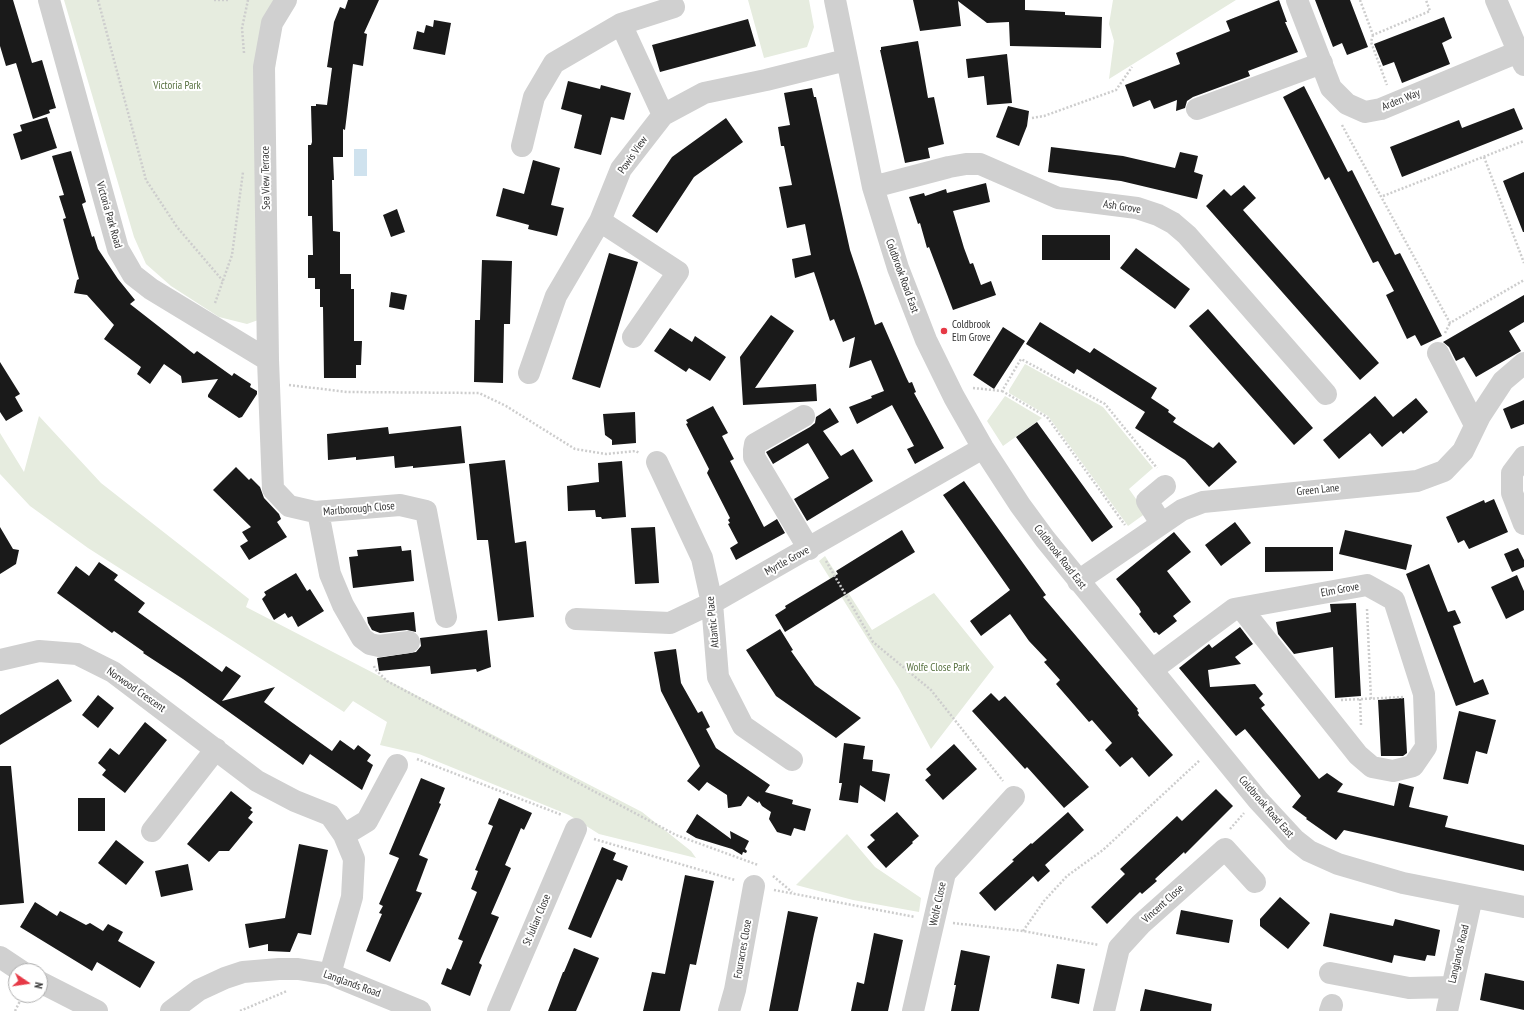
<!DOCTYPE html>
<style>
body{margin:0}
#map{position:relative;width:1524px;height:1011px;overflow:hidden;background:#fff;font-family:"PT Sans Narrow",sans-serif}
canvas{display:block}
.north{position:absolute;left:8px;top:963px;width:40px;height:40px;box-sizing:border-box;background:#fff;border:1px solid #adadad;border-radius:50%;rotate:103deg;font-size:11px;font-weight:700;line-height:16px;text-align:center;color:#333}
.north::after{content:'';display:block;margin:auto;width:14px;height:18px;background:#e63946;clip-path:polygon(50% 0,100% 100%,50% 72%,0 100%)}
</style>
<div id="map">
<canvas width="1524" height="1011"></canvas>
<div class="north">N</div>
</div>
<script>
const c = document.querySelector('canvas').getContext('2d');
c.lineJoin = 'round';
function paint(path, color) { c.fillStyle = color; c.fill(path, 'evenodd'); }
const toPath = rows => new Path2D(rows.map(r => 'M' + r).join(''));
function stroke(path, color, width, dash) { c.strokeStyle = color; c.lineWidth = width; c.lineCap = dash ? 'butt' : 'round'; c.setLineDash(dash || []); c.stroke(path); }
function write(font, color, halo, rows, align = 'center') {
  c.font = font + ' "PT Sans Narrow",sans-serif'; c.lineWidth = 4; c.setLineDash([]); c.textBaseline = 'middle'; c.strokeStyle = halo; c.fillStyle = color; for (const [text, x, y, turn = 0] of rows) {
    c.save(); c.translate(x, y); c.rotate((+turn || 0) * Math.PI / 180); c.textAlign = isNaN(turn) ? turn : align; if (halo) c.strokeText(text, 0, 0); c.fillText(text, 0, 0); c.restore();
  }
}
paint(toPath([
 [64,0,279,0,261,319,247,324,219,317,171,286,146,264,134,237],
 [748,0,809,0,814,27,807,47,764,58],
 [1113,0,1236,0,1109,79,1114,41,1109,24],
 [1025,364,1103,407,1153,468,1129,489,1146,513,1128,526,1048,416,1009,393,1009,390],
 [1005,396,1042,418,1003,446,987,421],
 [39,416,101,483,249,599,246,607,642,812,691,851,696,858,599,834,569,815,419,754,380,745,387,722,353,701,344,712,88,548,30,506,0,474,0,433,24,472],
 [825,556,872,630,934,593,994,667,931,749,899,689,819,561],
 [847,834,875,867,921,898,919,912,853,900,796,885]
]), '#e6ecdf');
paint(toPath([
 [354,149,367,149,367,176,354,176]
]), '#cfe2ee');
paint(toPath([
 [0,0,13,0,32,63,42,60,56,108,49,110,50,113,33,119,16,63,6,66,0,46],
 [348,0,379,0,364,33,367,34,363,66,353,64,345,130,343,129,343,157,333,157,334,180,332,180,333,231,340,232,340,274,351,274,351,289,354,289,354,341,362,341,361,365,356,365,356,378,324,378,323,307,320,307,320,289,315,289,315,278,308,278,308,255,313,255,312,216,308,216,308,145,311,145,312,142,311,106,316,106,316,104,327,105,332,68,327,67,334,22,340,7,345,9],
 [913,0,1025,0,1025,10,1065,12,1065,15,1102,17,1101,48,1010,46,1009,22,987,23,958,1,961,26,920,31],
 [1279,0,1287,22,1285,22,1298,52,1248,71,1250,76,1193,97,1187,101,1185,108,1176,111,1177,100,1154,109,1150,100,1133,107,1125,85,1180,64,1176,53,1230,31,1226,21],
 [1315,0,1350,0,1368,47,1347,55,1342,43,1333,47],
 [1444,17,1452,38,1442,43,1450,64,1402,83,1394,62,1383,66,1374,44],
 [748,19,756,46,660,72,652,45],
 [434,20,451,23,445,55,413,49,417,31,424,33,426,25,433,27],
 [918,41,928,98,934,97,944,144,928,148,930,158,905,163,880,50,881,50,881,47],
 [1007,54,1012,103,987,105,984,76,968,78,966,59],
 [568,81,600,89,601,85,631,93,624,120,611,117,601,155,574,148,582,115,561,109],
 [1304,86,1348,172,1352,170,1395,255,1400,253,1442,336,1421,346,1415,335,1407,339,1386,295,1394,291,1378,261,1373,263,1329,177,1325,180,1283,97],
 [812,88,814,97,816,97,850,250,875,325,882,322,906,377,909,383,912,382,916,392,914,393,944,448,915,464,907,449,914,446,892,405,857,424,849,407,872,398,871,396,884,391,871,360,849,368,855,337,843,342,834,319,830,321,814,272,795,278,792,259,811,255,805,224,787,228,779,187,792,185,784,146,781,146,778,127,790,125,784,93],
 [1008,106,1029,111,1027,126,1019,146,996,137],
 [1514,108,1523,129,1402,177,1390,147,1459,120,1462,128],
 [47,117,57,148,21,160,13,134,22,131,20,125],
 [726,118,743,142,694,177,657,233,632,216,672,157],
 [1051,147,1123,156,1175,168,1180,152,1198,156,1194,172,1203,175,1197,199,1121,181,1048,172],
 [71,151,86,202,82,204,92,237,94,236,98,249,118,279,135,300,130,304,194,354,197,351,232,376,234,373,251,384,250,387,257,391,257,394,242,417,239,418,208,397,208,395,218,379,182,383,181,376,164,364,150,384,137,374,141,367,104,339,114,325,87,295,74,293,77,280,79,279,63,219,66,218,59,196,64,195,52,156],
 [533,160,560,168,551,205,564,208,557,236,528,229,529,225,496,216,503,188,524,194],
 [1524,172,1524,232,1523,232,1503,181],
 [986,183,990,202,953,211,964,248,970,264,973,263,981,285,991,281,996,295,953,310,929,247,927,248,920,223,918,224,909,197,924,193,925,196,946,189,947,193],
 [1244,185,1256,198,1243,210,1379,363,1360,380,1206,206,1224,189,1231,196],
 [397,209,405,232,391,237,383,215],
 [1042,235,1110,235,1110,260,1042,260],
 [1136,248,1190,289,1175,309,1120,268],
 [609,253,638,262,600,388,572,379],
 [482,260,512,261,510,324,504,324,503,383,474,382,475,320,480,320],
 [391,292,407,295,404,310,389,307],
 [1524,295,1524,322,1509,331,1521,351,1476,377,1464,357,1456,361,1449,347,1443,342],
 [1208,309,1313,428,1294,445,1189,326],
 [771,315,794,331,755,388,816,384,817,401,743,405,740,357],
 [1040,322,1090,353,1094,348,1157,388,1151,398,1169,410,1168,412,1176,418,1173,422,1213,448,1219,442,1237,462,1209,487,1185,460,1135,428,1145,412,1077,369,1074,374,1026,344],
 [1003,327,1025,341,994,389,973,375],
 [670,328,692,342,695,336,726,357,710,381,689,368,686,372,654,351],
 [0,362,20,394,15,397,23,411,6,421,0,412],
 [1375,396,1393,417,1416,398,1428,412,1403,434,1401,431,1382,447,1370,433,1339,459,1323,440],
 [1524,400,1524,424,1511,429,1503,409],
 [713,406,728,433,722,436,734,459,730,461,764,527,777,519,785,533,736,560,730,548,738,543,728,524,730,523,728,520,730,518,707,473,709,469,686,424,688,423,686,420],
 [830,408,839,422,823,431,841,456,853,449,873,481,807,521,794,499,829,478,808,443,773,464,766,452,810,427,815,423,816,417],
 [635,412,636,443,612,445,612,440,605,435,603,414],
 [1037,422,1113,527,1092,542,1016,437],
 [461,426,465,463,413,468,413,466,395,468,394,456,356,460,356,457,328,460,327,434,388,427,389,434],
 [505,460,515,543,526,541,534,617,498,621,488,540,477,540,469,464],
 [622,461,626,517,602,519,601,517,596,517,595,510,568,511,567,486,599,482,598,463],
 [236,467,249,480,251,478,260,487,264,498,279,514,281,519,277,522,287,537,249,560,240,546,248,541,242,532,251,527,213,490],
 [964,481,1046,595,1043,597,1138,709,1137,710,1139,713,1138,715,1173,755,1149,777,1132,757,1120,767,1105,750,1112,743,1092,720,1089,722,1056,684,1060,680,1044,662,1047,660,1029,641,1010,614,981,636,970,621,1010,590,943,495],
 [1494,499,1508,532,1469,549,1464,540,1458,543,1446,517,1484,500,1485,503],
 [1235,522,1251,543,1221,566,1205,545],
 [0,527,13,549,19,550,16,564,0,574],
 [655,527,659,583,635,584,631,528],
 [902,530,915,552,785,632,775,615,786,608,785,606,838,574,836,571],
 [1345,530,1412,545,1406,570,1339,554],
 [1174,532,1191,552,1167,571,1191,602,1173,616,1177,621,1159,635,1156,632,1154,633,1139,614,1141,612,1139,608,1116,579],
 [401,546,402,551,411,550,414,581,353,588,349,557,358,556,357,550],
 [1265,547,1333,547,1333,571,1265,572],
 [1518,548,1524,560,1524,567,1512,572,1504,554],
 [99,562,118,575,114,580,145,603,138,612,222,672,226,666,241,676,222,701,275,687,264,702,290,721,332,751,340,740,354,750,358,745,371,755,367,761,373,765,362,790,310,754,303,765,183,679,143,653,144,652,114,631,112,633,57,593,76,566,89,576],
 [1429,564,1448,612,1455,610,1461,623,1453,626,1474,683,1483,679,1489,694,1456,706,1406,574],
 [296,573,307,591,310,589,324,611,298,627,292,616,288,618,285,613,274,620,262,599,266,595,264,592],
 [1517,575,1524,591,1524,610,1506,619,1491,587],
 [1356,603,1361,696,1335,698,1333,647,1294,654,1278,634,1276,622,1331,612,1330,604],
 [414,612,416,632,407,630,380,633,372,630,368,623,367,617],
 [1240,627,1253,644,1235,657,1241,664,1208,670,1210,687,1255,684,1263,694,1259,698,1265,705,1261,708,1319,779,1327,773,1343,784,1337,792,1394,806,1399,783,1414,787,1409,807,1448,816,1445,827,1524,845,1524,871,1344,830,1336,840,1306,819,1307,818,1292,807,1301,796,1245,729,1236,736,1179,668,1209,644,1212,648],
 [780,629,793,650,791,651,815,685,861,718,836,738,776,696,746,650],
 [487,630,491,667,477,672,476,669,431,674,430,666,379,671,377,658,416,652,421,646,420,638],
 [676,649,681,683,698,713,702,711,710,727,706,729,716,748,770,785,765,792,793,800,792,804,811,809,805,831,794,828,791,836,777,832,769,819,771,812,762,806,759,801,758,803,748,796,741,806,728,808,727,795,707,782,699,791,687,781,700,766,661,691,654,652],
 [58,679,72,701,0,745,0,715],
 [991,693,999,701,1005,696,1089,787,1064,808,1027,767,1025,769,972,711],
 [98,695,114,708,98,728,82,715],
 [1404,698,1407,753,1403,756,1381,756,1378,700],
 [1459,711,1496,720,1487,754,1476,751,1468,784,1443,779],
 [145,722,167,740,125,793,102,775,106,770,98,763,110,748,119,755],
 [844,743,865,746,863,759,873,760,872,771,890,774,885,802,860,785,858,803,839,800,842,783,839,783],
 [954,744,977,769,943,800,925,780,931,775,926,769],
 [0,766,11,766,24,903,0,905],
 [421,778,445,788,439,803,441,804,419,855,428,859,416,891,422,893,390,962,366,951,382,914,379,913,383,906,379,904,399,858,389,854],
 [1216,789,1233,806,1185,854,1184,852,1155,879,1157,881,1142,894,1140,892,1107,924,1091,907,1125,874,1120,869,1177,816,1182,821],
 [231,791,252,808,250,810,253,812,248,818,253,822,229,851,219,851,209,862,187,844],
 [78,798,105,798,105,831,78,831],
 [499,798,532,813,524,830,521,828,505,865,511,868,491,914,499,917,479,963,482,965,470,996,441,984,447,968,451,970,463,941,458,939,477,892,471,889,478,871,475,870,493,826,488,824],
 [897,812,919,836,912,842,913,843,886,868,867,847,875,840,870,835],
 [1068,812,1084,830,1045,865,1050,871,1038,882,1033,876,995,911,979,893,1014,861,1012,860,1031,843,1032,844],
 [697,814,731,839,730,831,749,841,745,849,747,851,746,853,743,852,742,855,732,849,696,838,686,832],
 [116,840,144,862,126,885,98,863],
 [299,844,328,850,311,935,298,933,290,952,268,951,268,944,249,948,245,924,285,918],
 [602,847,616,853,613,860,628,866,622,881,617,879,591,938,568,929],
 [188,864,193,890,161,897,155,871],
 [685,875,714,881,696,965,690,964,680,1011,643,1011,652,972,665,974],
 [1280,897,1310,923,1288,949,1260,926,1260,919],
 [35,902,57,916,60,911,86,925,90,923,103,931,108,924,123,932,118,941,155,962,140,988,97,962,92,971,20,927],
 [1181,910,1233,920,1229,943,1176,934],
 [788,911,818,917,814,934,798,1011,769,1011],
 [1330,913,1393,926,1395,919,1440,930,1435,956,1427,955,1425,961,1394,955,1392,963,1323,946],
 [874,933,903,940,888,1011,851,1011,857,982,864,984],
 [574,948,599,958,597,963,576,1011,548,1011,563,972,564,972],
 [961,950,990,956,979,1011,951,1011,956,985,954,985],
 [1057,964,1085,969,1079,1004,1051,998],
 [1485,973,1524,981,1524,1010,1480,1000],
 [1145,989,1212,1004,1211,1011,1140,1011]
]), '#1a1a1a');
stroke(toPath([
 [98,0,146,180,177,227,223,281],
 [214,0,228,0],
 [1360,0,1373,35,1430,11,1426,0],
 [1373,35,1371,42,1387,85],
 [244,53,242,28,248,0],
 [1032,118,1044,116,1116,90,1132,67],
 [1342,125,1450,323,1524,280],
 [1484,157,1524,263],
 [1383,196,1524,141],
 [215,303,232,255,243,172],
 [1445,333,1450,323],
 [289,385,347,392,479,393,506,406,575,449,606,454,636,451,639,453],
 [973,388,1002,391,1021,359,1105,404,1157,468],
 [1002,391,1047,417,1125,525],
 [826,561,873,642,931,690,1003,781],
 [1367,609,1371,699],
 [374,666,375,669,387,681,676,835,758,865],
 [1360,699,1361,725],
 [1341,700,1404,697],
 [417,759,562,815],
 [1230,829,1244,813],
 [594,839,735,880],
 [773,876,792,892],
 [774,890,915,917],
 [953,923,1023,931,1099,945],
 [1023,931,1044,901,1067,876,1103,850,1200,760],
 [15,1011,23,995],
 [240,1011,287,991]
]), '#cdcdcd', 2.5, [2, 2]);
stroke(toPath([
 [49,0,118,249,133,275,151,289,268,360],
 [286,0,272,23,264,67,268,360,273,489,289,506,315,512,400,505,426,511,446,617],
 [835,0,873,187,898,268,926,340,954,397,983,448,1020,505,1045,539,1258,800,1295,840,1309,851,1338,864,1403,883,1524,907],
 [1297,0,1331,88,1347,104,1365,112,1381,109,1518,52],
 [1496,0,1524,65],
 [621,24,663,115],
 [1197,109,1322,63],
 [522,146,534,97,554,63,621,24,674,7],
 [873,187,949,167,966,164,980,164,1058,198,1137,208,1158,215,1173,223,1187,235,1326,394],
 [600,221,678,272,633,337],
 [1438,353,1475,425],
 [529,373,556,296,600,221,621,169,663,115,704,93,766,80,846,60],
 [804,416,755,444,754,450,754,457,809,549],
 [1524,457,1512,473,1512,493,1524,524],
 [657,462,702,558,712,603,718,677,743,726,792,760],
 [318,512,330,574,343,605,362,638,370,644,379,646,409,642],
 [1161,523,1147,501,1165,486],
 [1078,581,1182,510,1203,502,1417,481,1444,471,1463,451,1480,416,1503,381,1524,363],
 [576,619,670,623,712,603,983,448],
 [0,660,39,651,77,654,113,672,257,781,295,801,330,815,344,835],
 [1152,670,1234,609,1367,585,1394,600,1424,694,1426,747,1413,766,1393,771,1372,767,1358,755,1241,608],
 [152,831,216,749],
 [0,957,21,971],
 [1330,973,1409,988,1452,987],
 [330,974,352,897,354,859,344,835,367,821,397,765],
 [40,982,97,1011],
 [171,1011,199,990,225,978,243,972,279,969,298,969,330,974,420,1011],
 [498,1011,576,829],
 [729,1011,735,990,754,886],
 [913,1011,945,873,1014,797],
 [1104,1011,1119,948,1141,924,1225,849,1255,882],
 [1330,1011,1332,1005],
 [1447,1011,1472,897]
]), '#d0d0d0', 22);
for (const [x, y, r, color] of [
 [944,331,4,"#e63946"]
]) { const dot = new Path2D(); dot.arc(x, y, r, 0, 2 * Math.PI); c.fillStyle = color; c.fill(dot); stroke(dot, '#fff', 1.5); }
write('11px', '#56703f', '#fff', [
 ["Victoria Park",177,86],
 ["Wolfe Close Park",938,668]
]);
write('11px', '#333', '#fff', [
 ["Arden Way",1401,100,-22],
 ["Powis View",633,155,-55],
 ["Sea View Terrace",266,178,-91],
 ["Ash Grove",1122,207,9],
 ["Victoria Park Road",109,215,74],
 ["Coldbrook Road East",902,276,70],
 ["Green Lane",1318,490,-6],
 ["Marlborough Close",359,509,-5],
 ["Coldbrook Road East",1060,557,52],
 ["Myrtle Grove",787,561,-29],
 ["Elm Grove",1340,590,-10],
 ["Atlantic Place",713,622,-96],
 ["Norwood Crescent",136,690,35],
 ["Coldbrook Road East",1266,807,49],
 ["Wolfe Close",938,904,-78],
 ["Vincent Close",1163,904,-42],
 ["St Julian Close",537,920,-67],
 ["Fouracres Close",743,949,-80],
 ["Langlands Road",1459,954,-77],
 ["Langlands Road",352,984,20]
]);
write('11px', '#333', '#fff', [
 ["Coldbrook",952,325],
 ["Elm Grove",952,338]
], 'left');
</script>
